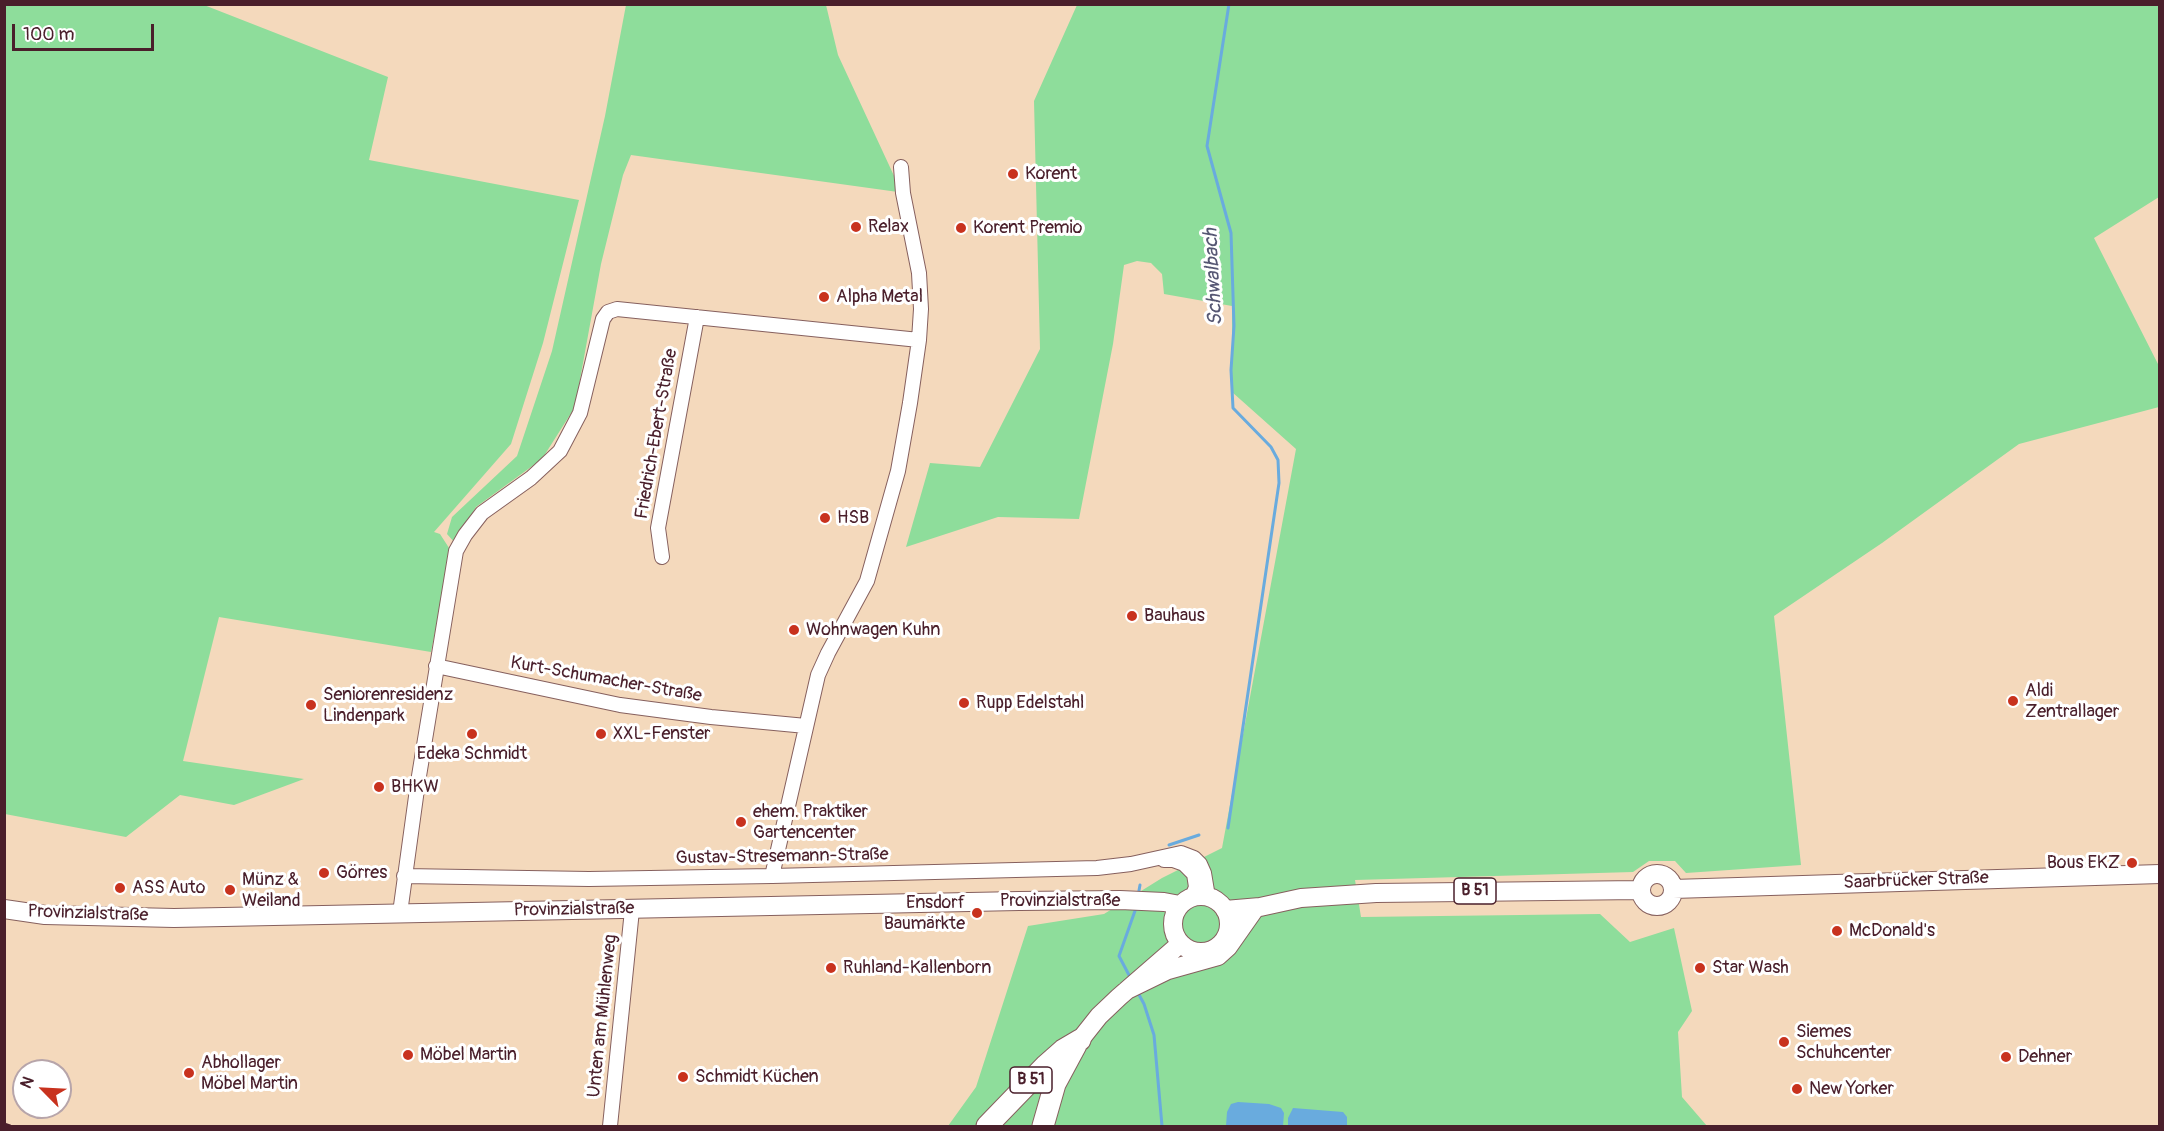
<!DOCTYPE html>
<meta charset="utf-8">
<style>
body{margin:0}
#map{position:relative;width:2164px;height:1131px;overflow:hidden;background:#f4d9bc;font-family:Pangolin,sans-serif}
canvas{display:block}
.frame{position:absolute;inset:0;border:6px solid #4a1f2b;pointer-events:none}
.north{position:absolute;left:12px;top:1059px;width:60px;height:60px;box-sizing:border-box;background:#fff;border:2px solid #b7a5aa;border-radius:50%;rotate:294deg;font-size:16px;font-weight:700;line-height:24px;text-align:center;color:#4a1f2b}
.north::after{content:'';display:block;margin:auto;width:21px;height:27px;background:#c8321e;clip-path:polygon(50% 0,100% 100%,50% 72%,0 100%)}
.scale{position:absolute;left:12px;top:24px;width:142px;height:27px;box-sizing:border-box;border:3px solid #4a1f2b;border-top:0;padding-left:8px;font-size:18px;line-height:21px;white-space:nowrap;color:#4a1f2b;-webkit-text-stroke:4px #fff;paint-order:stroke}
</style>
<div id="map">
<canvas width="2164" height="1131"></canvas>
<div class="frame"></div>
<div class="north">N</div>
<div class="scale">100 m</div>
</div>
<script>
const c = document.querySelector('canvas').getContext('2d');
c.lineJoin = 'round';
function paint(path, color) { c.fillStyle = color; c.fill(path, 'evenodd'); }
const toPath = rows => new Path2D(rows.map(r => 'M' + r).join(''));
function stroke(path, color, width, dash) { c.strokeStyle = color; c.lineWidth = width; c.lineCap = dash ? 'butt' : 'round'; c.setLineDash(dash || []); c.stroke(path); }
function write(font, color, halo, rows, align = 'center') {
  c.font = font + ' Pangolin,sans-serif'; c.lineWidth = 6; c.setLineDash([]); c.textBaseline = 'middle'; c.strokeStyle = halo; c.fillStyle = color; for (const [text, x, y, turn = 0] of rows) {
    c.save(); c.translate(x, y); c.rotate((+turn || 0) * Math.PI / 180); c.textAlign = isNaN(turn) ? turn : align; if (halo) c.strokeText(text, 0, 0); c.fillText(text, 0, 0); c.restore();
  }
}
paint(toPath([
 [4,5,204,5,388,77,369,160,579,200,543,343,511,444,434,532,440,534,451,551,431,652,219,617,183,761,304,779,234,805,180,795,126,837,5,814],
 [626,5,826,5,838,55,895,178,898,192,631,155,623,175,601,264,575,407,542,459,476,507,455,543,447,534,452,517,517,456,552,351,605,116],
 [1077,5,2159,5,2159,197,2094,238,2159,366,2159,407,2019,444,1882,543,1774,616,1801,865,1686,873,1675,861,1649,861,1633,872,1355,880,1361,917,1600,914,1630,942,1674,928,1692,1011,1678,1032,1682,1097,1707,1126,948,1126,976,1087,1028,926,1104,914,1162,878,1222,848,1296,449,1232,392,1232,306,1164,294,1162,274,1151,263,1137,261,1124,265,1113,344,1079,519,998,517,906,547,930,463,980,467,1040,349,1034,101]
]), '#8edd9b');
paint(toPath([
 [1238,1102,1269,1104,1281,1108,1284,1113,1283,1126,1226,1126,1227,1112,1231,1104],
 [1293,1108,1343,1112,1347,1117,1347,1126,1288,1126,1288,1118]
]), '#69abde');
stroke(toPath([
 [1228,828,1279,483,1278,460,1271,447,1233,408,1231,370,1234,326,1231,233,1207,146,1229,4],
 [1169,845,1199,835],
 [1138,896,1140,885],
 [1130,977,1119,956,1136,908],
 [1137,991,1144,1004,1154,1035,1162,1126]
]), '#69abde', 3);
const minor = toPath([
 [662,557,658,528,697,317],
 [436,666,620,705,711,717,806,726],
 [1164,860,1173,860,1184,864,1194,874,1196,887,1192,897],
 [404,876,589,879,772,876,1097,868,1131,864,1181,853,1194,858,1200,864,1204,873,1208,897],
 [772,876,818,675,828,653,867,581,898,471,910,403,919,340,921,309,919,273,903,193,901,167],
 [400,913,418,782,456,551,465,535,482,513,531,478,560,451,580,413,603,319,608,312,617,309,919,340],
 [610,1126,632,910]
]);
const major = toPath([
 '1641 890a16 16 0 1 1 32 0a16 16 0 1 1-32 0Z',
 [1673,889,2160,874],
 '1173 924a28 28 0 1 1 56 0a28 28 0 1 1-56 0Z',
 [4,909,45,915,174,918,1019,901,1120,900,1164,902,1180,905],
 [1225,910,1260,907,1301,898,1376,893,1640,890],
 [1127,990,1168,970,1218,956,1228,947,1254,910],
 [1080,1040,1099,1016,1119,997,1180,944]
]);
const highway = toPath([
 [987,1126,1046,1065,1063,1050,1080,1040],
 [1043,1126,1055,1084,1076,1045]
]);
stroke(minor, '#86605e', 16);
stroke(major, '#86605e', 20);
stroke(highway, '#86605e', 23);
stroke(minor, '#fff', 14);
stroke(major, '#fff', 18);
stroke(highway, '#fff', 21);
stroke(toPath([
 [4,1124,10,1126]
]), '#4a1f2b', 3);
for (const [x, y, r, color] of [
 [1013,174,6,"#c8321e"],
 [856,227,6,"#c8321e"],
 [961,228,6,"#c8321e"],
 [824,297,6,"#c8321e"],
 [825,518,6,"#c8321e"],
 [1132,616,6,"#c8321e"],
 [794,630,6,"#c8321e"],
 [2013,701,6,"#c8321e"],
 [964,703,6,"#c8321e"],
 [311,705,6,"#c8321e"],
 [472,734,6,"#c8321e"],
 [601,734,6,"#c8321e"],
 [379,787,6,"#c8321e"],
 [741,822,6,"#c8321e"],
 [2132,863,6,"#c8321e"],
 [324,873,6,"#c8321e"],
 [120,888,6,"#c8321e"],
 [230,890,6,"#c8321e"],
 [977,913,6,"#c8321e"],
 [1837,931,6,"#c8321e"],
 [831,968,6,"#c8321e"],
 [1700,968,6,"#c8321e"],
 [1784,1042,6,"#c8321e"],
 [408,1055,6,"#c8321e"],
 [2006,1057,6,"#c8321e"],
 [189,1073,6,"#c8321e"],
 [683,1077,6,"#c8321e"],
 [1797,1089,6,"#c8321e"]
]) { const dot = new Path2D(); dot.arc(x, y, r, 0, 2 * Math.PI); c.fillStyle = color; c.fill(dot); stroke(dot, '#fff', 2); }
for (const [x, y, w] of [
 [1475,891,42],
 [1031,1080,42]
]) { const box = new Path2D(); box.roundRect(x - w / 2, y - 13, w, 26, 4.5); c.fillStyle = '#fff'; c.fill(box); stroke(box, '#4a1f2b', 1.5); }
write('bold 16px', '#4a1f2b', null, [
 ["B 51",1475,891],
 ["B 51",1031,1080]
]);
write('18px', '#4a1f2b', '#fff', [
 ["Korent",1025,174],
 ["Relax",868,227],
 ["Korent Premio",973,228],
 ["Alpha Metal",836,297],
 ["HSB",837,518],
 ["Bauhaus",1144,616],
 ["Wohnwagen Kuhn",806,630],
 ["Aldi",2025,691],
 ["Zentrallager",2025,712],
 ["Seniorenresidenz",323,695],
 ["Lindenpark",323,716],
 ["Rupp Edelstahl",976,703],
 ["XXL-Fenster",613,734],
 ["Edeka Schmidt",472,754,"center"],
 ["BHKW",391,787],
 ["ehem. Praktiker",753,812],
 ["Gartencenter",753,833],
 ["Bous EKZ",2120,863,"right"],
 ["Görres",336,873],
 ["Münz &",242,880],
 ["Weiland",242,901],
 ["ASS Auto",132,888],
 ["Ensdorf",965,903,"right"],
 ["Baumärkte",965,924,"right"],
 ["McDonald's",1849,931],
 ["Ruhland-Kallenborn",843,968],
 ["Star Wash",1712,968],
 ["Siemes",1796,1032],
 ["Schuhcenter",1796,1053],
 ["Möbel Martin",420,1055],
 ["Dehner",2018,1057],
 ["Abhollager",201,1063],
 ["Möbel Martin",201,1084],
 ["Schmidt Küchen",695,1077],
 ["New Yorker",1809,1089]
], 'left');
write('18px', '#4a1f2b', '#fff', [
 ["Friedrich-Ebert-Straße",657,434,-80],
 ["Kurt-Schumacher-Straße",606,680,10],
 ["Gustav-Stresemann-Straße",782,857,-1],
 ["Saarbrücker Straße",1916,881,-2],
 ["Provinzialstraße",1060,901],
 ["Provinzialstraße",574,910,-1],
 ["Provinzialstraße",88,914,2],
 ["Unten am Mühlenweg",603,1016,-84]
]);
write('italic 20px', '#565773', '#fff', [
 ["Schwalbach",1214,277,-93]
]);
</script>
